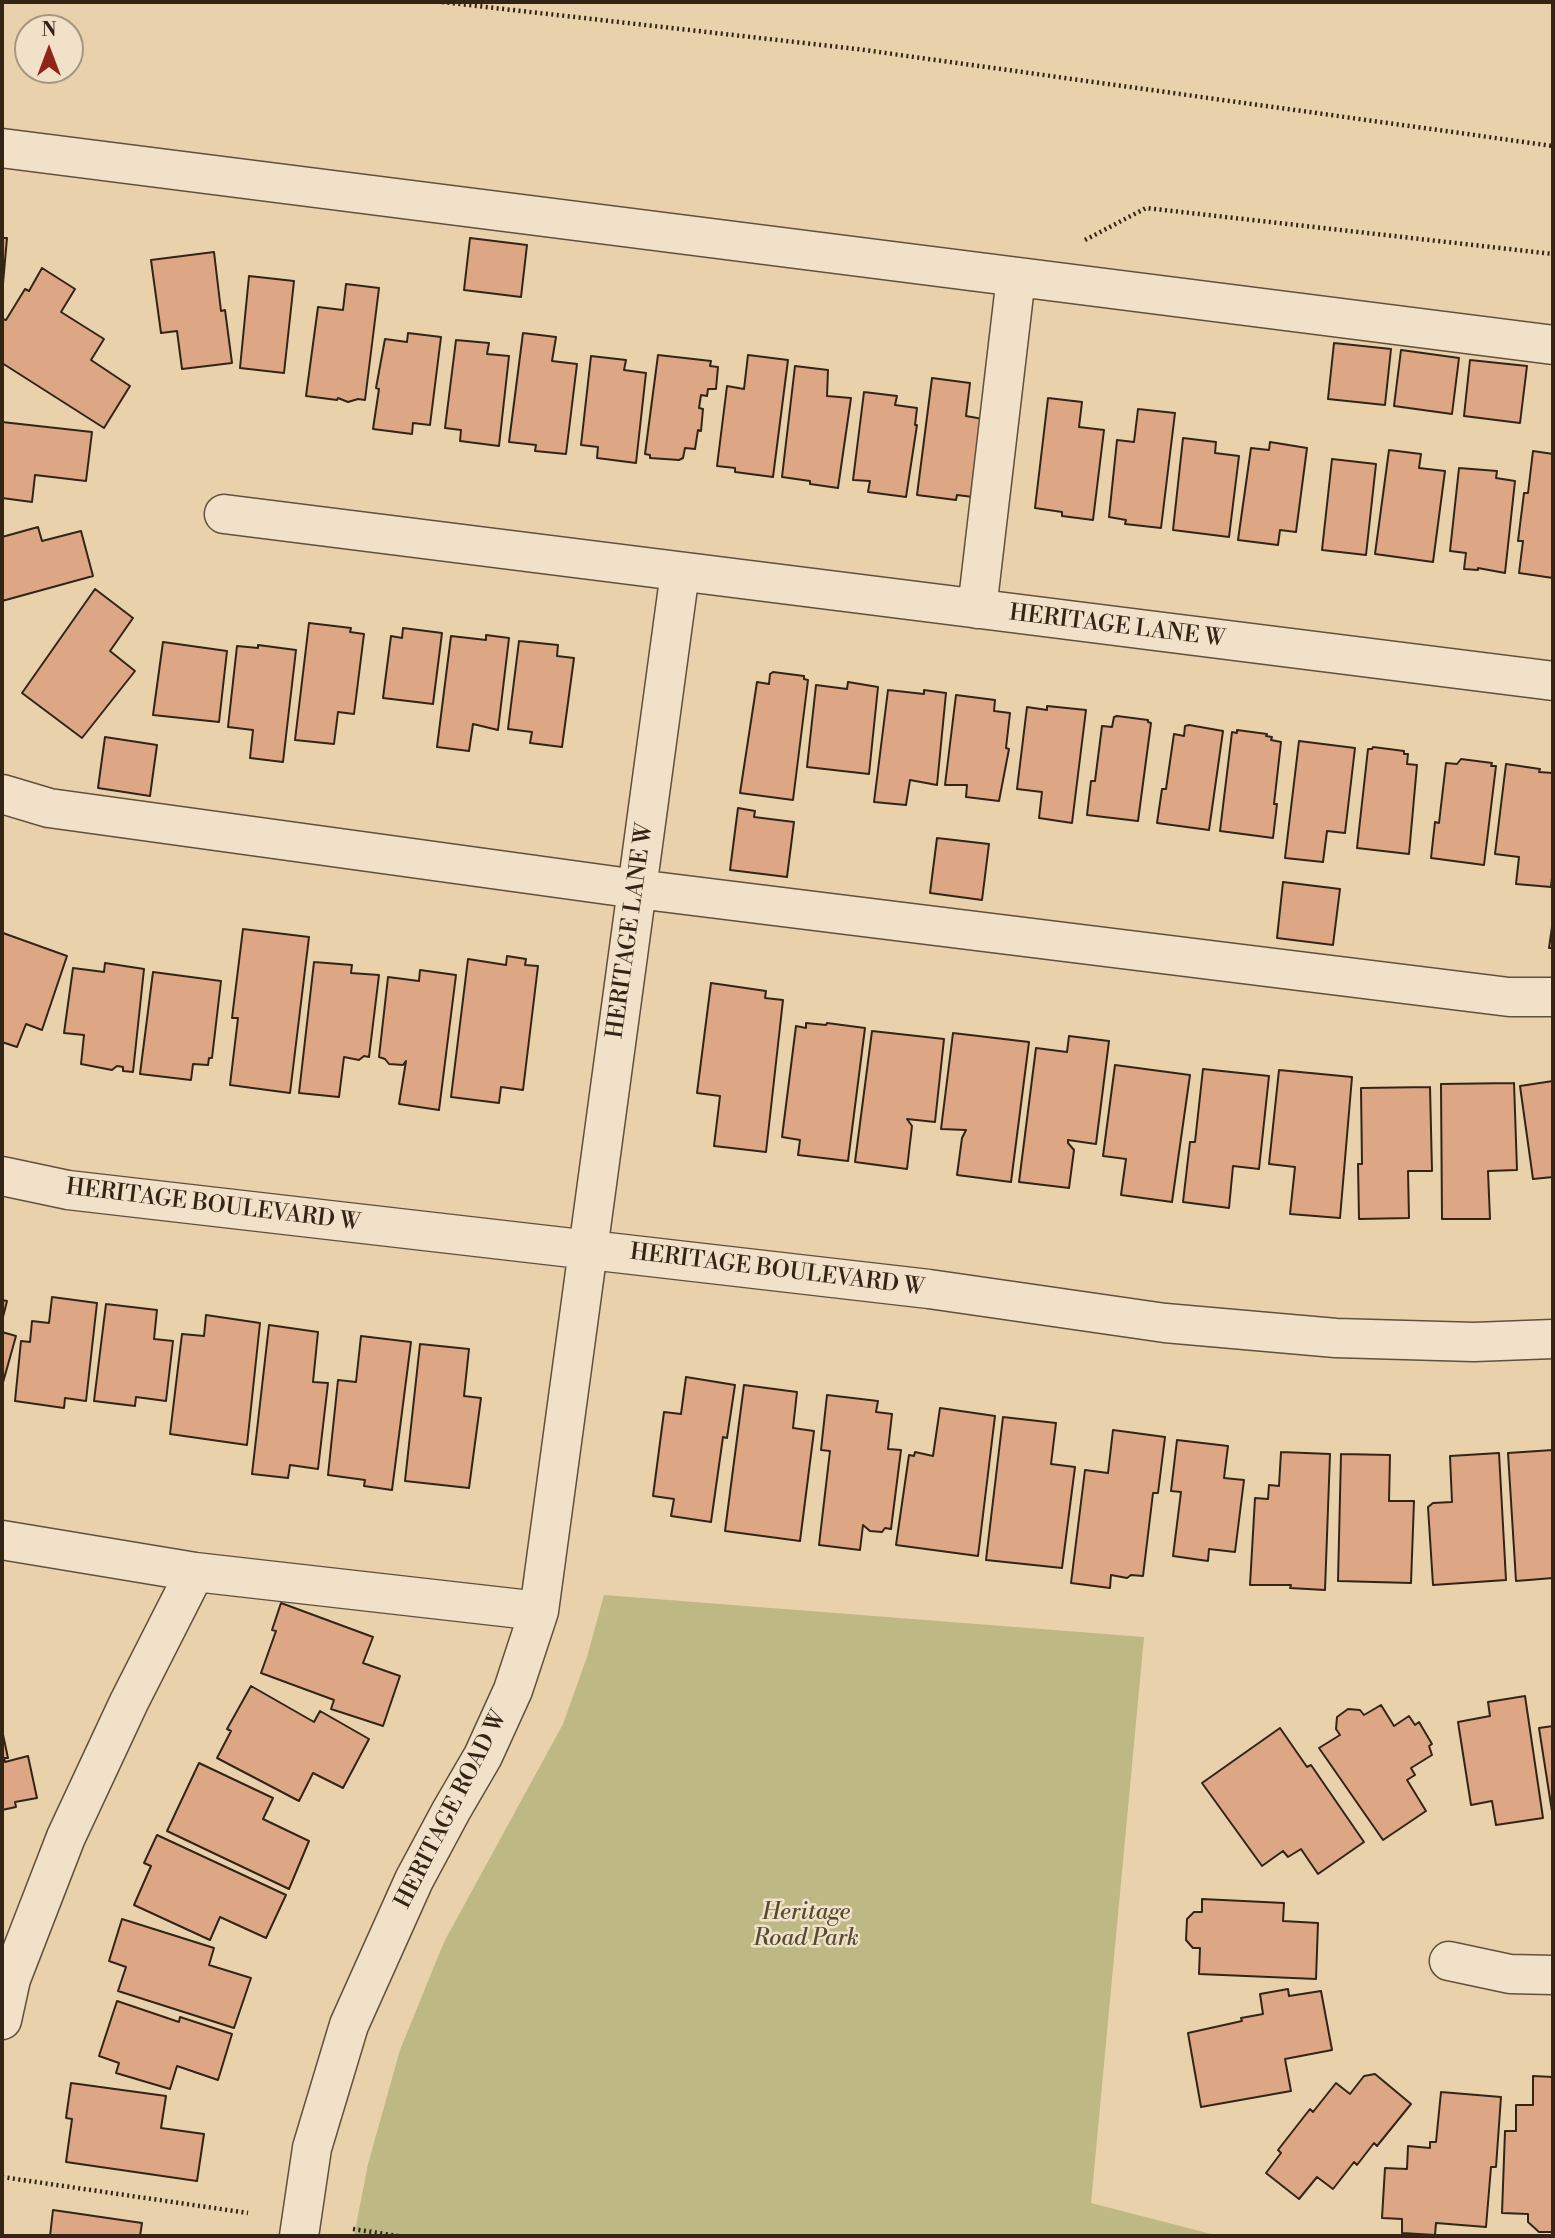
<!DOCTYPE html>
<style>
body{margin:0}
#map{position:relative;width:1555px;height:2238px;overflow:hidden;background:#e9d1ac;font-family:"Libre Bodoni",serif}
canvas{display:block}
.frame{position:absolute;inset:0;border:4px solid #322516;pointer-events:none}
.north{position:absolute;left:14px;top:14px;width:70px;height:70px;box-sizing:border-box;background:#f1e1c9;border:2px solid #a59681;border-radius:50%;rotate:0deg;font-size:19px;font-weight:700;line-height:28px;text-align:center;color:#322516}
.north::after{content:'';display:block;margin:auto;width:24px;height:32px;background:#8f2418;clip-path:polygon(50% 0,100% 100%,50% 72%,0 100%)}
</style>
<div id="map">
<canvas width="1555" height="2238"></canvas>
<div class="frame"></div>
<div class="north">N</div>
</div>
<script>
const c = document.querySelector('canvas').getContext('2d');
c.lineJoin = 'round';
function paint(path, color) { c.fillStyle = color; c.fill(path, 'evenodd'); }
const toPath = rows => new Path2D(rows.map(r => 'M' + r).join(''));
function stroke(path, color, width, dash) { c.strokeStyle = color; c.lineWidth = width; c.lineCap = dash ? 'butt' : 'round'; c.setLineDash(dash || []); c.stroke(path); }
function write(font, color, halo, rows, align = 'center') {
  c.font = font + ' "Libre Bodoni",serif'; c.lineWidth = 5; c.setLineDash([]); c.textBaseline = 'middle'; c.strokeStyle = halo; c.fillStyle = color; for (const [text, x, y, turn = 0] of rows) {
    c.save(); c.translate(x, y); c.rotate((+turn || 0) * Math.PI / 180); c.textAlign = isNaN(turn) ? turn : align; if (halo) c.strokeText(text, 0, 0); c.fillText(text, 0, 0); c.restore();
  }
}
paint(toPath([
 [604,1595,1144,1637,1091,2203,1219,2236,354,2236,368,2164,400,2050,444,1942,563,1724,587,1657]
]), '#beb984');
const building = toPath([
 [2,238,7,238,2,295,2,238],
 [470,238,527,245,521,297,464,290,470,238],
 [214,252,221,311,225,310,232,363,182,369,177,331,161,333,151,260,214,252],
 [42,268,75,289,61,312,104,339,91,360,130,386,104,428,2,363,3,327,2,319,6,320,25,289,29,291,42,268],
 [249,276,294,281,284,373,240,368,249,276],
 [346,284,379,288,365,400,358,399,348,402,338,398,337,400,306,396,318,307,343,310,346,284],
 [408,333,441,337,430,425,413,423,412,434,373,429,379,389,376,388,385,339,407,342,408,333],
 [523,333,556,337,552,361,577,364,566,454,535,451,536,445,509,442,523,333],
 [456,340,489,343,487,354,509,356,499,446,460,441,461,430,445,428,456,340],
 [1334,343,1391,349,1385,405,1328,399,1334,343],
 [1401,350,1459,358,1452,414,1394,406,1401,350],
 [658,355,711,361,710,366,718,367,716,389,708,389,707,396,701,395,699,408,703,409,701,431,698,430,695,449,685,448,683,458,679,460,650,458,650,455,645,454,658,355],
 [748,355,788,360,773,477,735,472,735,468,717,466,727,386,744,389,748,355],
 [591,356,626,360,624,370,646,373,636,463,597,458,598,447,581,445,591,356],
 [1470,360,1527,366,1520,423,1464,416,1470,360],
 [795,366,828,370,827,396,851,398,838,488,810,484,810,481,782,477,795,366],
 [932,378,970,383,966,416,983,419,973,497,957,495,956,500,917,495,932,378],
 [864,392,897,396,895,405,917,408,915,425,917,425,906,497,868,492,870,481,853,480,864,392],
 [1048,398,1082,402,1079,427,1104,430,1093,520,1062,516,1062,512,1035,508,1048,398],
 [1138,409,1175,413,1161,528,1125,524,1126,520,1109,517,1117,440,1134,442,1138,409],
 [2,422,92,432,86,481,35,475,32,502,2,498,2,422],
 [1183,438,1216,442,1215,453,1239,456,1229,537,1173,530,1183,438],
 [1270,442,1307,448,1296,532,1280,530,1278,545,1238,540,1251,448,1269,450,1270,442],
 [1389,450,1421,454,1419,468,1445,471,1433,562,1375,554,1389,450],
 [1533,451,1553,454,1553,578,1519,573,1523,541,1518,541,1524,493,1528,493,1533,451],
 [1332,459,1376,464,1366,555,1322,550,1332,459],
 [1459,468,1497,471,1496,478,1515,481,1505,573,1478,568,1478,570,1464,569,1466,553,1450,551,1459,468],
 [38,527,42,541,81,531,93,576,2,601,2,537,38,527],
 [95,589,133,618,110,651,135,671,82,738,22,693,95,589],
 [309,623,351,628,350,632,364,634,354,714,338,712,334,744,295,740,309,623],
 [403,628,442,633,433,704,383,698,391,636,402,638,403,628],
 [486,635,509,638,498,730,473,724,469,751,437,747,451,636,486,640,486,635],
 [519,641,558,645,557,656,574,658,562,747,530,743,532,732,508,729,519,641],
 [163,642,227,651,219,722,153,715,163,642],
 [258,645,296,650,283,762,250,758,253,730,228,727,237,646,258,648,258,645],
 [773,672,804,676,804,679,808,680,793,800,740,793,757,682,769,684,770,674,773,672],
 [848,682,878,687,869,774,807,767,816,685,847,689,848,682],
 [888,690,924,694,924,690,946,693,937,785,910,780,906,805,874,802,888,690],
 [956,695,995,700,994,711,1010,713,1006,748,1009,749,999,801,966,797,967,785,945,785,956,695],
 [1047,706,1086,710,1072,823,1039,818,1042,792,1017,789,1027,707,1047,710,1047,706],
 [1117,716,1148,720,1148,722,1151,723,1138,821,1087,815,1091,781,1095,781,1102,726,1112,727,1114,717,1117,716],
 [1189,725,1223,731,1209,830,1157,823,1162,789,1166,789,1174,734,1184,736,1185,726,1189,725],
 [1237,730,1267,734,1266,736,1272,737,1271,740,1281,742,1274,804,1277,804,1273,838,1220,831,1232,732,1237,733,1237,730],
 [105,737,157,745,150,796,98,788,105,737],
 [1299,741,1355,748,1345,833,1327,831,1323,862,1285,858,1299,741],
 [1373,747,1404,751,1404,754,1408,754,1407,764,1417,765,1409,854,1357,848,1368,749,1372,749,1373,747],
 [1461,759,1492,763,1491,766,1496,766,1484,865,1431,858,1435,822,1439,823,1446,763,1457,764,1461,759],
 [1506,764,1540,769,1539,772,1553,773,1553,868,1551,887,1516,884,1519,857,1495,854,1506,764],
 [738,808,755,811,754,817,794,822,787,877,730,870,738,808],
 [937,838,989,844,982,900,930,893,937,838],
 [1283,882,1340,889,1333,945,1277,938,1283,882],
 [1553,920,1553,948,1549,948,1553,920],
 [243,929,309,937,290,1093,230,1085,238,1018,232,1018,243,929],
 [3,933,67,956,42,1030,26,1024,17,1047,2,1042,3,933],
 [507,956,526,959,525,965,538,966,523,1090,501,1087,499,1103,451,1097,468,959,506,965,507,956],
 [314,962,352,965,351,973,379,975,369,1057,364,1056,359,1060,344,1057,339,1097,299,1093,314,962],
 [105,963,144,969,133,1072,123,1071,123,1067,117,1066,112,1070,81,1064,84,1035,64,1033,73,968,104,972,105,963],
 [420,970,456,975,439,1110,399,1104,406,1061,403,1065,389,1064,385,1059,379,1057,388,977,419,981,420,970],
 [153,972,221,981,212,1058,209,1058,208,1065,193,1064,191,1080,140,1074,153,972],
 [711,983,766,991,765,998,783,1000,766,1152,714,1146,720,1096,697,1093,711,983],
 [806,1023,826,1025,827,1023,865,1028,848,1161,798,1155,800,1140,782,1137,796,1026,806,1028,806,1023],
 [872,1031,944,1039,935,1122,907,1119,912,1126,907,1169,855,1162,872,1031],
 [953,1033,1029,1042,1011,1182,957,1175,962,1138,966,1130,941,1129,953,1033],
 [1069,1036,1109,1041,1096,1144,1068,1140,1068,1143,1074,1150,1069,1188,1019,1182,1036,1048,1067,1052,1069,1036],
 [1115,1065,1190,1075,1172,1202,1121,1195,1126,1159,1103,1156,1115,1065],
 [1203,1069,1269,1076,1259,1169,1233,1166,1229,1208,1183,1202,1190,1142,1195,1142,1203,1069],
 [1279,1070,1352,1077,1340,1218,1290,1214,1295,1167,1269,1164,1279,1070],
 [1553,1081,1553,1177,1533,1179,1520,1086,1553,1081],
 [1514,1083,1517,1170,1488,1171,1490,1219,1442,1219,1441,1084,1514,1083],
 [1430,1087,1432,1171,1408,1171,1409,1218,1359,1219,1358,1164,1362,1164,1361,1088,1430,1087],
 [52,1297,97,1303,86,1401,65,1398,64,1408,15,1401,21,1341,30,1342,32,1321,49,1323,52,1297],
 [2,1300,7,1301,2,1321,2,1300],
 [106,1304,157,1310,154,1339,173,1341,166,1401,136,1397,135,1406,94,1401,106,1304],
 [206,1315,260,1323,247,1445,170,1434,182,1334,204,1336,206,1315],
 [269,1325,318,1332,313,1382,328,1383,318,1469,290,1465,288,1478,252,1474,269,1325],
 [2,1332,16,1336,2,1386,2,1332],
 [361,1336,411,1342,392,1490,364,1486,365,1480,328,1475,338,1380,356,1382,361,1336],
 [420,1344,469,1349,464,1396,481,1398,469,1488,405,1481,420,1344],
 [686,1377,735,1385,727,1438,723,1437,711,1522,671,1516,674,1499,653,1496,664,1412,681,1414,686,1377],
 [744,1385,797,1392,793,1428,814,1431,800,1541,725,1531,744,1385],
 [827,1395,878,1401,876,1412,892,1414,888,1449,901,1450,891,1529,885,1528,882,1532,870,1531,863,1525,860,1550,819,1545,830,1451,821,1450,827,1395],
 [940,1408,995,1416,978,1556,896,1545,909,1455,914,1456,915,1452,933,1456,940,1408],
 [1003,1417,1056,1423,1051,1464,1075,1467,1062,1568,986,1560,1003,1417],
 [1113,1430,1165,1437,1158,1493,1153,1493,1143,1576,1131,1575,1127,1578,1111,1575,1110,1588,1071,1583,1085,1470,1108,1473,1113,1430],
 [1177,1440,1228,1446,1224,1478,1244,1480,1235,1552,1209,1549,1208,1561,1173,1556,1181,1492,1171,1491,1177,1440],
 [1553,1450,1553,1578,1516,1581,1508,1453,1553,1450],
 [1281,1452,1330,1454,1325,1590,1290,1588,1291,1585,1250,1585,1255,1498,1268,1499,1269,1485,1279,1486,1281,1452],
 [1499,1453,1506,1580,1433,1585,1428,1507,1433,1503,1452,1502,1450,1456,1499,1453],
 [1341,1454,1390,1455,1389,1501,1414,1501,1411,1583,1338,1581,1341,1454],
 [281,1603,373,1637,363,1663,400,1676,383,1726,331,1709,334,1700,261,1673,276,1631,272,1630,281,1603],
 [251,1686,314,1722,320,1711,369,1739,343,1788,313,1773,299,1801,217,1758,231,1731,227,1729,251,1686],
 [1525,1696,1543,1818,1496,1825,1492,1801,1471,1805,1458,1722,1490,1716,1488,1702,1525,1696],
 [1381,1705,1394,1726,1409,1716,1415,1725,1419,1722,1432,1744,1429,1746,1432,1755,1411,1768,1415,1775,1407,1780,1426,1811,1383,1840,1319,1748,1340,1735,1336,1729,1337,1717,1348,1709,1360,1710,1364,1715,1381,1705],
 [1553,1726,1553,1818,1539,1728,1553,1726],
 [1280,1728,1307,1767,1311,1765,1364,1842,1318,1874,1301,1849,1288,1857,1283,1851,1262,1866,1202,1783,1280,1728],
 [2,1730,8,1758,4,1758,5,1762,28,1756,37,1798,15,1802,16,1807,2,1810,2,1730],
 [199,1763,273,1798,263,1819,309,1841,289,1889,167,1831,199,1763],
 [157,1835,286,1895,266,1938,220,1917,210,1940,134,1905,151,1866,144,1863,157,1835],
 [1202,1899,1284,1903,1283,1921,1318,1923,1316,1979,1199,1974,1200,1948,1193,1948,1186,1940,1187,1919,1194,1912,1202,1912,1202,1899],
 [122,1919,214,1948,209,1965,251,1978,234,2028,118,1991,126,1967,109,1961,122,1919],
 [1288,1989,1289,1996,1321,1991,1332,2050,1285,2059,1291,2091,1201,2107,1188,2033,1242,2021,1241,2018,1263,2014,1260,1994,1288,1989],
 [117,2001,179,2022,180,2017,232,2034,218,2080,177,2066,170,2089,116,2073,119,2063,99,2056,117,2001],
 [1375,2074,1411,2104,1377,2146,1374,2143,1357,2165,1354,2162,1333,2189,1317,2177,1299,2199,1266,2173,1281,2153,1278,2150,1310,2109,1313,2112,1336,2083,1350,2094,1364,2076,1375,2074],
 [1533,2076,1553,2077,1553,2232,1539,2232,1528,2222,1528,2214,1502,2213,1505,2131,1516,2131,1516,2105,1533,2105,1533,2076],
 [71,2083,166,2096,161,2128,204,2134,197,2181,66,2162,72,2119,66,2118,71,2083],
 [1441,2092,1501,2097,1496,2167,1491,2167,1486,2227,1436,2223,1435,2235,1402,2233,1402,2219,1382,2218,1385,2168,1407,2169,1408,2146,1430,2148,1430,2142,1436,2142,1441,2092],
 [53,2210,142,2223,140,2236,50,2236,53,2210]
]);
paint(building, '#dda786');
stroke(building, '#322516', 2);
const minor = toPath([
 [2,148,1553,345],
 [224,514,1553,681],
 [977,609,1016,277],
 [2,794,49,808,637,889,1509,997,1553,997],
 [2,1176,68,1190,929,1289,1165,1323,1336,1338,1474,1342,1553,1339],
 [2,1540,195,1572,539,1611],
 [1449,1961,1510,1974,1553,1975],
 [2,2020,11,1979,66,1837,129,1702,195,1572],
 [299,2236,312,2148,349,2025,414,1880,451,1811,483,1756,513,1690,539,1611,680,572]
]);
stroke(minor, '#60503c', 41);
stroke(toPath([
 [442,2,857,49,1553,146],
 [1085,240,1146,208,1553,254],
 [2,2177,248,2213],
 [353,2229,398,2236]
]), '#322516', 4.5, [2, 3.5]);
stroke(minor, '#f1e1c9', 38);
write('23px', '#322516', '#f1e1c9', [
 ["HERITAGE LANE W",1117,627,7],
 ["HERITAGE LANE W",631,931,-82],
 ["HERITAGE BOULEVARD W",213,1206,7],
 ["HERITAGE BOULEVARD W",777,1271,7],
 ["HERITAGE ROAD W",452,1810,-63]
]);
write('italic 23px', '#554a32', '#f1e1c9', [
 ["Heritage",806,1913],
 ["Road Park",806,1939]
]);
</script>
